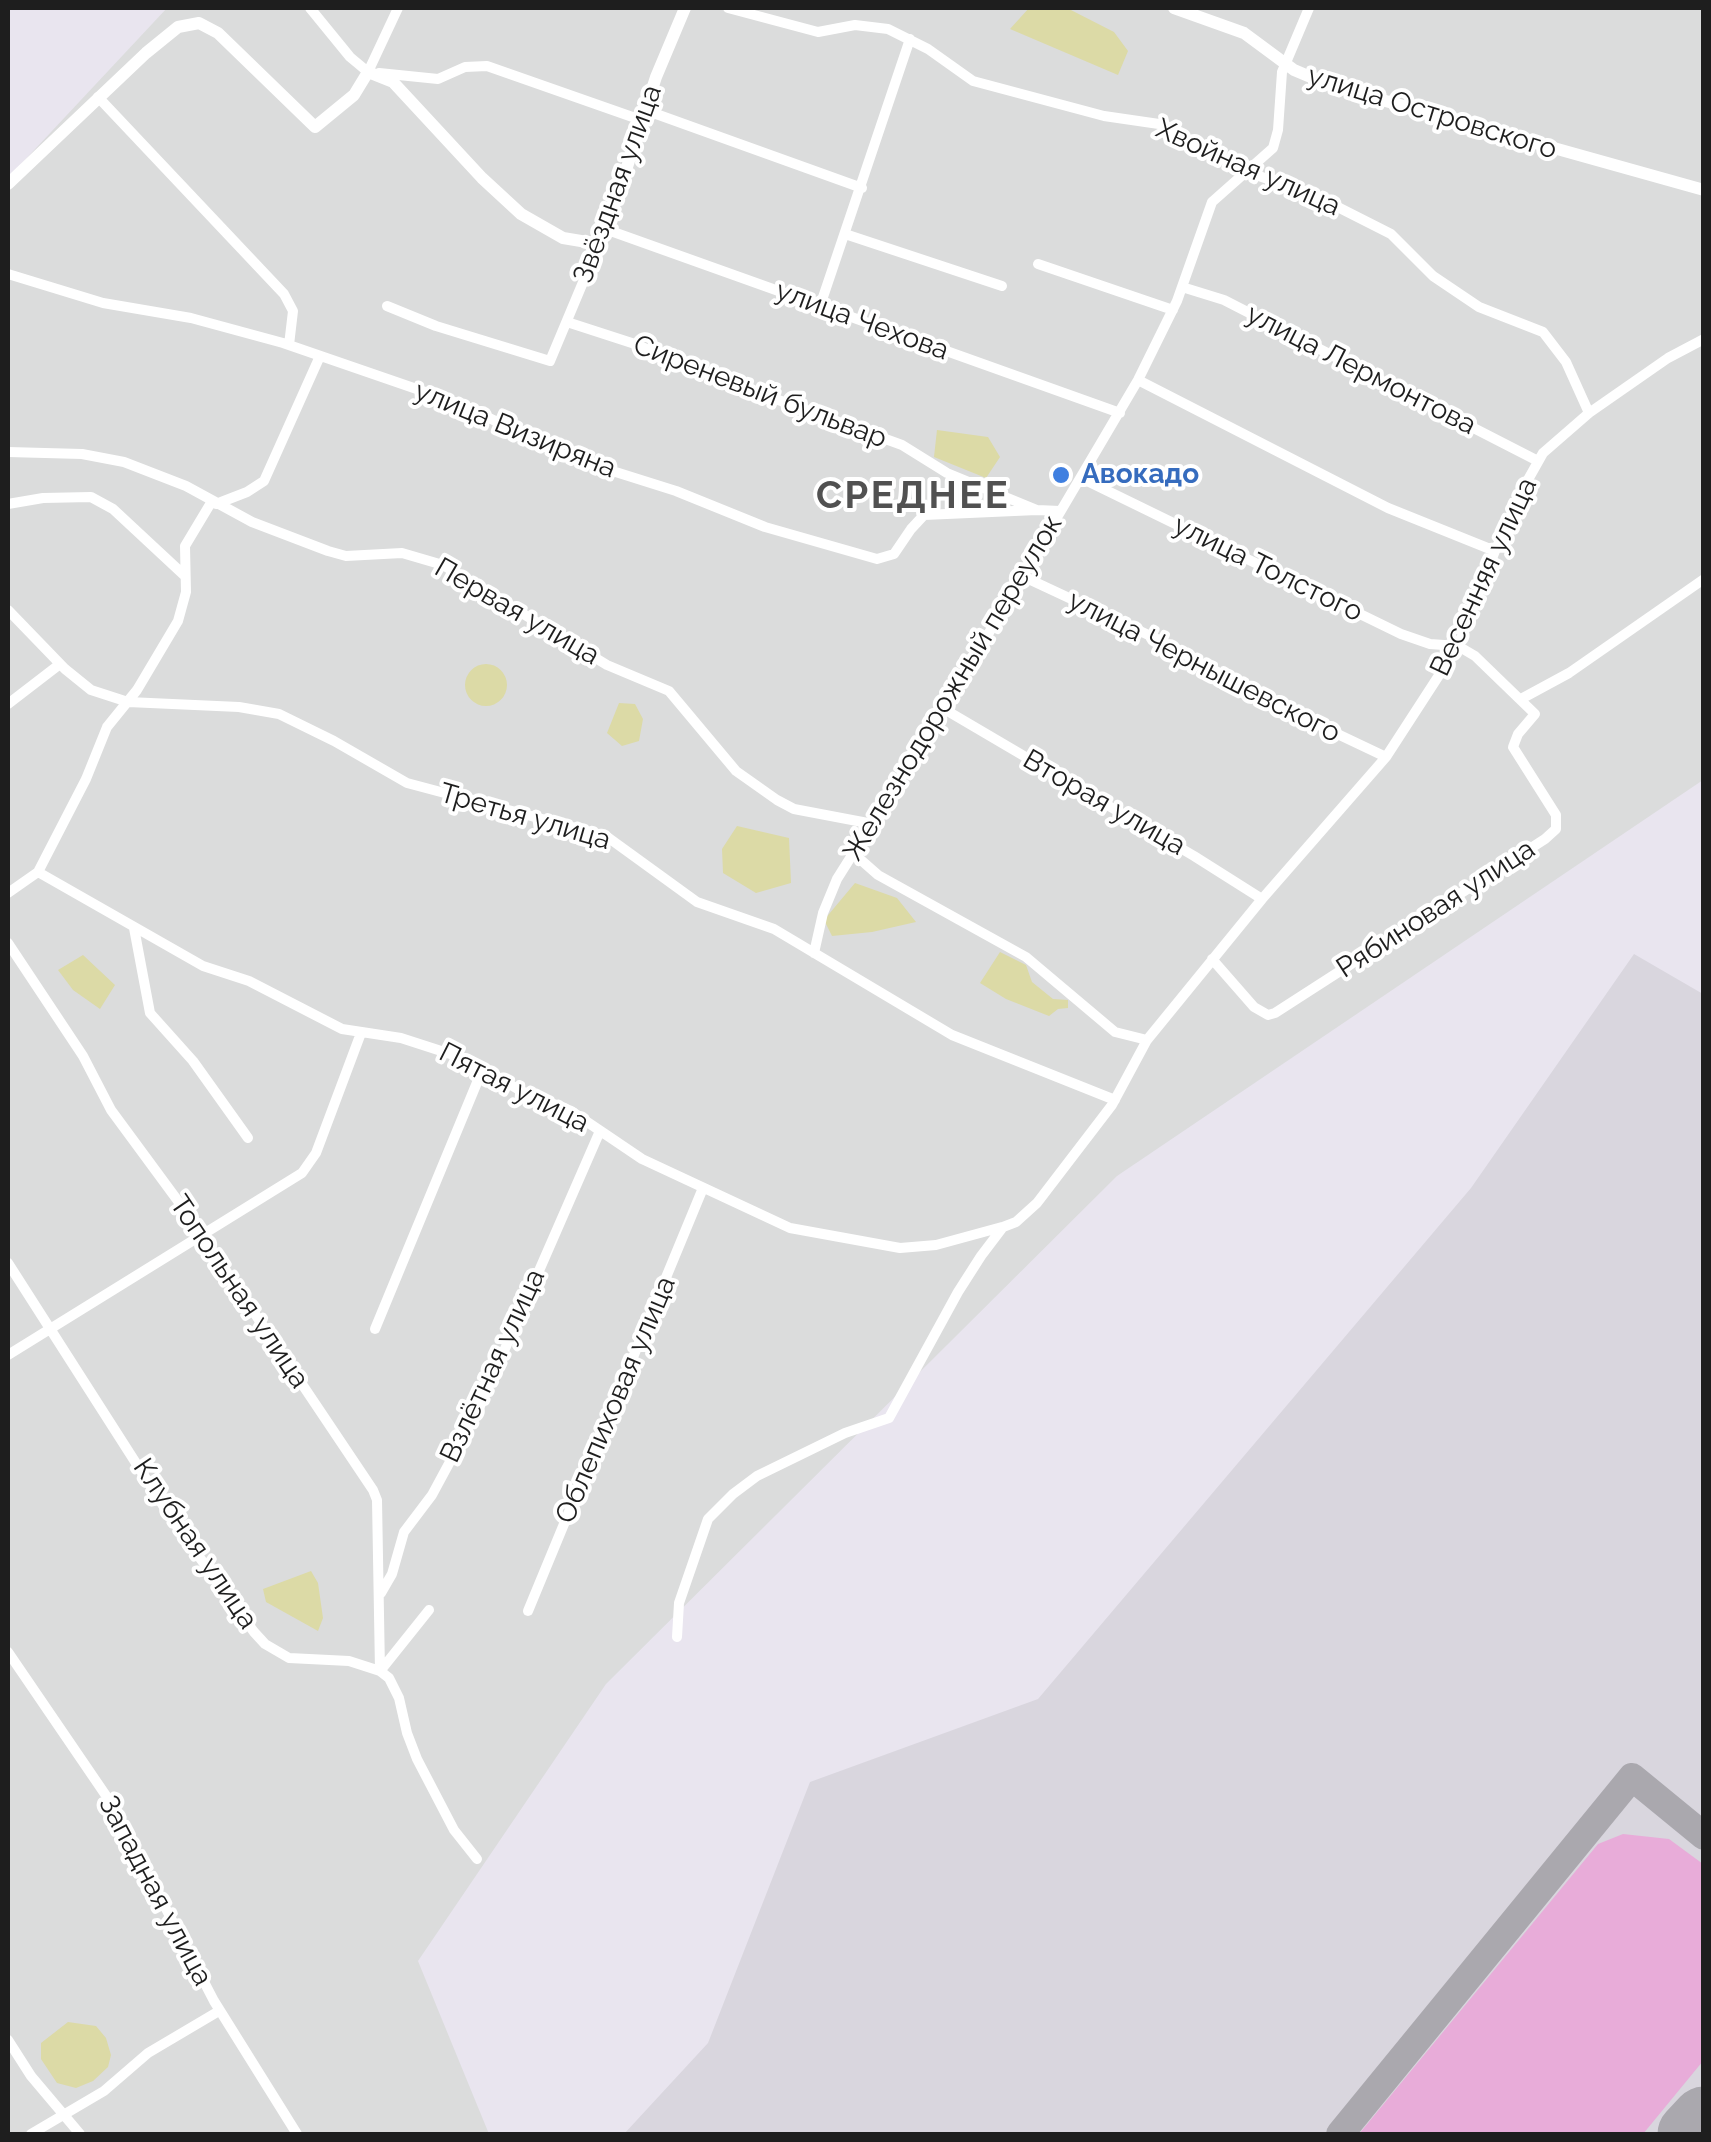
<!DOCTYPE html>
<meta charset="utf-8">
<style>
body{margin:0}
#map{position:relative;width:1711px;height:2142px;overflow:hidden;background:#e9e5ef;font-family:Raleway,sans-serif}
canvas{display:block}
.frame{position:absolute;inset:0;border:10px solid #1e1e1e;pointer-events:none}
</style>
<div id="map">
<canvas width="1711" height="2142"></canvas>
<div class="frame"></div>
</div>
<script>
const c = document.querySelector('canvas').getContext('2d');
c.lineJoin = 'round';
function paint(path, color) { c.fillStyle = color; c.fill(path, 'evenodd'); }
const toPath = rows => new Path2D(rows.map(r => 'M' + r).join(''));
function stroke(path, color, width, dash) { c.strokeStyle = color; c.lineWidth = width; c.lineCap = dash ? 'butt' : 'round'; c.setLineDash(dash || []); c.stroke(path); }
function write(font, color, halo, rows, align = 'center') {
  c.font = font + ' Raleway,sans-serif'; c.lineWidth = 8; c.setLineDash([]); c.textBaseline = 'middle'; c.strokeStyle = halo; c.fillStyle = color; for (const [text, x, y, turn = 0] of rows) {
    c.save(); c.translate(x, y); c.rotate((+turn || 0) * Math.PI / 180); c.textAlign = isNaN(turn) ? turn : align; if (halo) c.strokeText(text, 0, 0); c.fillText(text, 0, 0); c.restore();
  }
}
paint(toPath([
 [167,8,1703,8,1703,780,1117,1176,606,1684,418,1961,489,2134,8,2134,8,178]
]), '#dbdcdc');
paint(toPath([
 [1634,954,1703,994,1703,2134,624,2134,708,2043,810,1782,1038,1699,1471,1188]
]), '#d9d6de');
paint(toPath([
 [1623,1834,1669,1839,1703,1864,1703,2061,1643,2134,1359,2134,1598,1844]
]), '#e8acd9');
paint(toPath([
 [1029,8,1067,8,1114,32,1128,51,1118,75,1010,29],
 [937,430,988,437,1000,457,986,478,934,457],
 '465 685a21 21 0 1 1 42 0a21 21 0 1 1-42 0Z',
 [619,703,635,704,643,719,639,741,622,746,607,733],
 [737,826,789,838,791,883,756,893,723,873,722,849],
 [855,883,897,898,916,922,872,932,832,936,824,920],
 [1000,952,1026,965,1032,982,1053,999,1068,1000,1068,1008,1058,1009,1049,1016,1006,999,980,983],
 [83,955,115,985,100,1009,73,990,58,970],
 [311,1571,318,1583,323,1618,318,1631,266,1602,263,1589],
 [68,2022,96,2026,106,2038,111,2055,108,2067,93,2081,76,2088,57,2083,41,2059,41,2043]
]), '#dcdaa6');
stroke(toPath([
 [1340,2134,1632,1777,1704,1836]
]), '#aaa8ae', 28);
stroke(toPath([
 [1690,2134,1704,2119]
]), '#aaa8ae', 65);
stroke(toPath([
 [310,8,350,57,368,72],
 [728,8,818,32,855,25,888,29,928,49,973,81,1104,116,1159,124,1247,172,1312,194,1391,234,1433,276,1479,307,1543,332,1566,362,1589,413],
 [368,72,398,8],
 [379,73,438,79,465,67,487,66,641,120],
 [98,97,284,294,293,311,289,345],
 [645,110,862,188],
 [605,229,1120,413],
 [845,234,1002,286],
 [1038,264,1173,310],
 [8,274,103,303,191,318,283,343,463,405,568,457,676,491,765,527,877,559,894,554,911,529,924,515,1037,510],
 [1182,287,1224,300,1538,461],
 [387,306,436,326,550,361,599,244],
 [820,306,910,39],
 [567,322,638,345,674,362,902,445,947,473,1037,510,1060,511],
 [1138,380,1388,508,1495,551],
 [8,452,82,454,124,462,186,486,252,522,328,551,346,556,402,553,443,565,607,665,669,691,736,771,777,800,794,809,873,824],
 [1081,478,1401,634,1430,644,1458,646,1475,656,1535,714,1518,734,1513,747,1556,815,1556,829,1545,839,1275,1013,1268,1015,1254,1007,1212,959],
 [8,504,43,498,91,497,113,509,185,576],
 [216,504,247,492,264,481,320,356],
 [1022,576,1157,639,1289,711,1386,757],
 [8,610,65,669,91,690,128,702,239,707,279,714,334,741,407,783,606,836,697,902,774,929,952,1035,1115,1100],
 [1521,699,1569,673,1704,579],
 [8,704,60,664],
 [944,709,1194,856,1262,899],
 [853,853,878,875,1026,957,1115,1032,1147,1040],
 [38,872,203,966,249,981,342,1029,401,1038,469,1060,521,1091,571,1111,642,1159,790,1228,900,1248,936,1245,1002,1227],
 [8,893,38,872,86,779,107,727,137,690,178,621,186,592,185,546,212,501],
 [134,928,150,1013,193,1061,248,1138],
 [8,943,83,1056,111,1110,192,1220,373,1490,377,1500,380,1671],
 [814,953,823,913,837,879,944,709,1138,380,1177,301,1212,202,1273,148,1278,130,1282,72,1309,8],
 [8,1263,173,1521,254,1632,265,1644,289,1658,349,1661,380,1671,389,1678,399,1698,407,1733,417,1759,454,1830,477,1859],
 [375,1329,483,1068],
 [8,1355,302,1173,316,1153,361,1033],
 [381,1593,392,1574,404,1532,432,1495,480,1406,600,1131],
 [528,1611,703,1188],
 [677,1637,679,1603,708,1519,733,1494,757,1476,845,1433,889,1418,958,1292,981,1256,1003,1227,1016,1222,1037,1203,1112,1105,1147,1040,1262,899,1386,757,1458,646,1495,551,1525,485,1543,453,1589,413,1668,358,1704,339],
 [8,1652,109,1800,140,1869,163,1903,214,2001,297,2134],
 [381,1670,429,1610],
 [8,2040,31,2076,80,2134],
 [31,2134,104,2091,148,2053,219,2011]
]), '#fff', 10);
stroke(toPath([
 [1174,8,1244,33,1294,70,1332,86,1704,190],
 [8,184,146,53,178,27,199,23,218,33,315,127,354,95,368,72,393,82,482,178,521,214,563,238,599,244,617,198,656,77,685,8]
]), '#fff', 12);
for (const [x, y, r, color] of [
 [1061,475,10,"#3f7fe0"]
]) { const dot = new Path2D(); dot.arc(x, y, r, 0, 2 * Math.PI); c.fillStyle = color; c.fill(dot); stroke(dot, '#fff', 4); }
write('28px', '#1e1e1e', '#fff', [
 ["улица Островского",1432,113,17],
 ["Хвойная улица",1248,168,24],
 ["Звёздная улица",618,184,-70],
 ["улица Чехова",862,321,20],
 ["улица Лермонтова",1361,370,27],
 ["Сиреневый бульвар",760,392,21],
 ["улица Визиряна",515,430,22],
 ["улица Толстого",1268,569,26],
 ["Весенняя улица",1484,577,-65],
 ["Первая улица",517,612,30],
 ["улица Чернышевского",1204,667,27],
 ["Железнодорожный переулок",953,688,-59],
 ["Вторая улица",1104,803,30],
 ["Третья улица",525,817,16],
 ["Рябиновая улица",1436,909,-33],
 ["Пятая улица",514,1088,27],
 ["Топольная улица",239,1292,56],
 ["Взлётная улица",493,1366,-65],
 ["Облепиховая улица",616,1400,-67],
 ["Клубная улица",195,1544,56],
 ["Западная улица",155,1891,62]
]);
write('bold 28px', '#366cbe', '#fff', [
 ["Авокадо",1081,475]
], 'left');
c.letterSpacing = '2.5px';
write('bold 38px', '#515151', '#fff', [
 ["СРЕДНЕЕ",913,497]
]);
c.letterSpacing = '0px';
</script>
